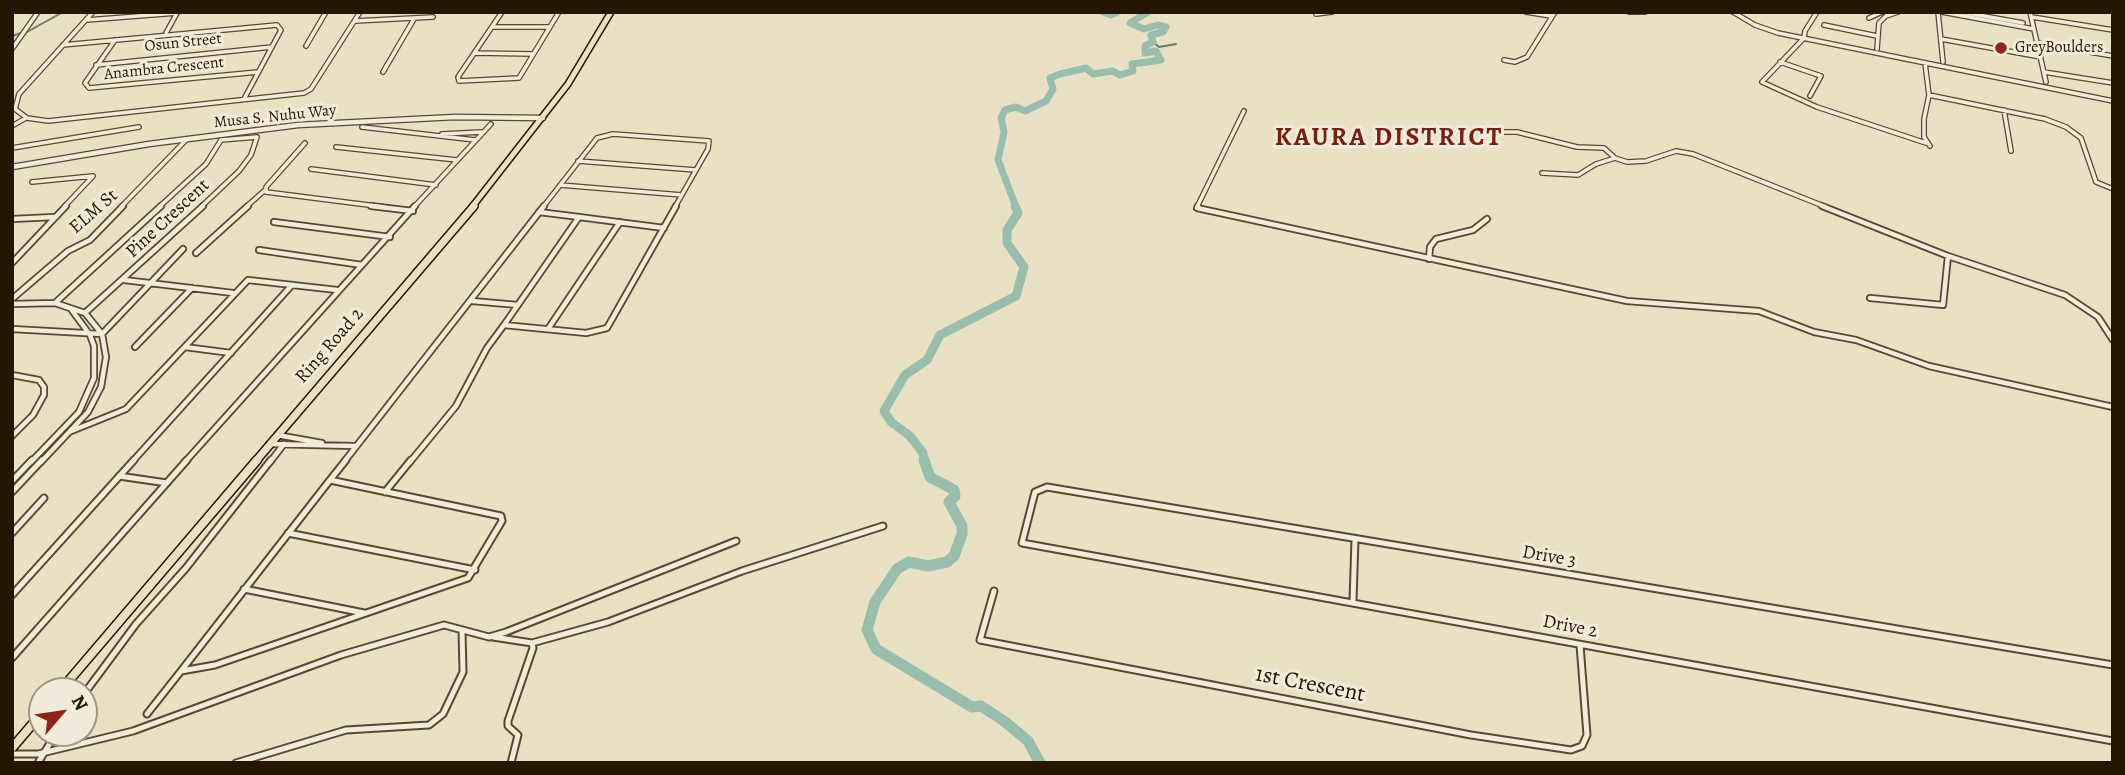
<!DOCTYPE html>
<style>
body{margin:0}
#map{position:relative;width:2125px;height:775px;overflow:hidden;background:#e9e1c4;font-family:Alegreya,serif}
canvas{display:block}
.frame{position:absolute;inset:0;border:14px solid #261600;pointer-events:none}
.north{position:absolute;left:28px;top:677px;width:70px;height:70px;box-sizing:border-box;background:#f1ecd9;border:2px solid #a09682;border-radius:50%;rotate:61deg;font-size:19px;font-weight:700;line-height:28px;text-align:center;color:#261600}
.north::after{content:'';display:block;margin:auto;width:24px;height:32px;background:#8f2418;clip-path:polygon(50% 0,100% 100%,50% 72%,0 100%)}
</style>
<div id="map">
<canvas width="2125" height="775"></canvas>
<div class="frame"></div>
<div class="north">N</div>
</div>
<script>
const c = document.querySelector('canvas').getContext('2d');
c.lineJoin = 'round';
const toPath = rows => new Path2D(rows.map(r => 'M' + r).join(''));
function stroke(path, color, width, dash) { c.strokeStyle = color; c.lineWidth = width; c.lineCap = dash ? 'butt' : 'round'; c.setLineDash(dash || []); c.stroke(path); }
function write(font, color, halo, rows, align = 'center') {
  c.font = font + ' Alegreya,serif'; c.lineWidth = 6; c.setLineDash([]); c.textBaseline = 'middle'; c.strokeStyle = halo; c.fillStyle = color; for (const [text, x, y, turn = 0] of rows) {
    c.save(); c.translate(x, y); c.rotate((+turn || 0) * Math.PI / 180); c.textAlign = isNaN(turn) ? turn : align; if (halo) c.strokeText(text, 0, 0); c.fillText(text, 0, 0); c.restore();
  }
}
stroke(toPath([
 [27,32,63,12],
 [12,36,21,33],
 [1153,42,1159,47,1176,44]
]), '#6b7b68', 2);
stroke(toPath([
 [1103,12,1111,15,1117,12],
 [1016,207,998,160,1004,132,1001,118,1005,110,1016,107,1025,111,1046,101,1053,89,1050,78,1060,74,1086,68,1093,74,1113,71,1120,75,1133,71,1132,64,1161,60,1156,51,1145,53,1145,46,1153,42,1151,35,1163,32,1166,27,1158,25,1144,29,1130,23,1148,12]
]), '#99bead', 7);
stroke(toPath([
 [924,462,923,453,910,436,891,422,884,411,905,375,927,360,940,335,1016,296,1024,267,1007,243,1007,230,1018,213,1015,206]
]), '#99bead', 9);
stroke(toPath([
 [924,460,930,477,954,490,955,496,949,502,962,526,962,534,954,556,947,562,928,566,909,562,897,569,875,602,867,630,876,649,972,707,981,706,1004,721,1028,741,1040,763]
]), '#99bead', 11);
const minorFar2 = toPath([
 [502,12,458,77,459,81,519,78,559,12],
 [1526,12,1551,16],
 [1629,12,1645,12],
 [1733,12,1755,25,1778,33,2113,101],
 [1817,12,1805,31,1804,38,1762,82,1817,107,1926,143],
 [1938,12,1943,62],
 [1942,12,2034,29],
 [1962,12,2023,23],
 [2030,12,2046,82],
 [1316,14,1332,12],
 [2032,17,2113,30],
 [1869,18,1882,12],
 [87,20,177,13],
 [355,21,433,17],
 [1824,25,1877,36],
 [492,27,549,27],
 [166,33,177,13],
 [1941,39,2041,57],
 [115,40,85,83,89,88,258,72],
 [2037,43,2113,56],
 [63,45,277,25,281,30,244,99],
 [306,46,326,12],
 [12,49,38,12],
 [1877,49,1879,23,1886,16,1898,12],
 [475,53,533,54],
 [1504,60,1515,62,1527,57,1555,12],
 [1780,62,1821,76,1810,96],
 [1925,63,1929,95,1924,119,1924,137,1930,146],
 [96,65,272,47],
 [383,72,414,19],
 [2044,72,2113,83],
 [1929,95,2045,119,2066,127,2081,138,2096,182,2113,189],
 [15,109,27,118,48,121,304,93,311,89,360,12],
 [15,109,19,94,93,12],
 [2004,110,2011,151],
 [12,126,26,118],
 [362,127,475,140],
 [1479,132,1517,132,1577,147,1604,148,1615,158,1627,162,1646,161,1676,151,1693,154,1826,207],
 [442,134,482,132],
 [305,143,266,187,266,192,384,207],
 [336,147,457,160],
 [12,148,139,127],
 [578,161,696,170],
 [311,169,436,185],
 [1542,173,1578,175,1596,164,1615,158],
 [32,182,93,176,64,207],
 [560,185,682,195],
 [121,207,187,139],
 [159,207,206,164,221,140,257,137,251,155,239,171,201,207],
 [246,207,265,190],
 [414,207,491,124],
 [543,207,597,138,613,134,709,141,708,149,675,207],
 [1197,207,1244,111]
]);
const minorFar1 = toPath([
 [371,206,413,211],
 [1198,206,1197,208,1627,301,1759,311,1814,332,1856,340,1929,366,2113,407],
 [1822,206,1948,256,2065,295,2098,317,2113,340],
 [579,217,664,228],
 [12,219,54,217],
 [274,222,390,237],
 [259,250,362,265],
 [196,253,248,206],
 [1429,259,1430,247,1436,239,1473,230,1487,219],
 [12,263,66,206],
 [124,280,233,293],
 [1870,298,1943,305,1948,256],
 [12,299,68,251,90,240,123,206],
 [472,301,518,305],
 [55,303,161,206],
 [12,304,55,303,85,313,102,334,106,357,101,387,88,412,41,462],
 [85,313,203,206],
 [504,325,579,217,539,212],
 [12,329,102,334,183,249],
 [548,329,620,222],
 [135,347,192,288],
 [185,347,231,353],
 [12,375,39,380,44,387,44,395,33,415,12,436],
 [69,432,126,409,248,280,337,290],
 [277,435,322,443],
 [269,444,355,446],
 [31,462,79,412,94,378,94,346,90,335,71,309],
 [132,462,292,285],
 [185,462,415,206],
 [270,462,284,444],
 [344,462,544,206],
 [410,462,456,406,487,348,504,325,586,333,607,328,676,206]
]);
const minor = toPath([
 [119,476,167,483],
 [330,480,346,460],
 [330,480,501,516,502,521,468,578,215,665,181,671,330,480],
 [12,481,32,460],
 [12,492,42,460],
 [385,492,411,460],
 [12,533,44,498],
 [288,533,475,570],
 [244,589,364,613],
 [994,591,980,640,1471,735,1571,750,1582,746,1587,735,1580,645],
 [12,595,134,460],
 [1353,601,1355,539],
 [493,637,532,643,533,648,508,721,508,726,518,735,511,763],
 [532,643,608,622,742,571,883,526],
 [12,658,187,460],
 [2113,665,1047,487,1035,492,1022,543,2113,741],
 [84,694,136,624,186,568,271,460],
 [147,714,181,671],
 [12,754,38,754,133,731,341,655,444,625,489,637,506,632,736,541],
 [38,763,56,733],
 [236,763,346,730,429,725,443,714,463,672,462,631]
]);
const tertiary = toPath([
 [12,167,149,144,298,125,455,117,543,118]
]);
const primaryFar2 = toPath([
 [472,207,568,84,611,12]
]);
const primaryFar1 = toPath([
 [255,462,474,206]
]);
const primary = toPath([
 [60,691,257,460],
 [12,748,42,713]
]);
stroke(minorFar2, '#574931', 6);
stroke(minorFar1, '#574931', 8);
stroke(minor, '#574931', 9);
stroke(tertiary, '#574931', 7);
stroke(primaryFar2, '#261600', 8);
stroke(primaryFar1, '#261600', 10);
stroke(primary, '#261600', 11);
stroke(minorFar2, '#f1ecd9', 3.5);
stroke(minorFar1, '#f1ecd9', 4.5);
stroke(minor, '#f1ecd9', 5);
stroke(tertiary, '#f1ecd9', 4.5);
stroke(primaryFar2, '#e9e1c4', 5);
stroke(primaryFar1, '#e9e1c4', 7);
stroke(primary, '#e9e1c4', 8);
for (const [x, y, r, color] of [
 [2001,48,7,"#8f2418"]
]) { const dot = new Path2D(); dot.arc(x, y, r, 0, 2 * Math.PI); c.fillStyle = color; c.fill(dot); stroke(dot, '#f1ecd9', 2.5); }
write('16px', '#261600', '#f1ecd9', [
 ["Osun Street",183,43,-6],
 ["Anambra Crescent",164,69,-6],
 ["Musa S. Nuhu Way",275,117,-6]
]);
write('16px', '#261600', '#f1ecd9', [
 ["GreyBoulders",2015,48]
], 'left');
write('19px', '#261600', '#f1ecd9', [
 ["ELM St",94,212,-41],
 ["Pine Crescent",168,219,-43],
 ["Ring Road 2",330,346,-49],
 ["Drive 3",1549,557,10],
 ["Drive 2",1570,627,11]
]);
write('23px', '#261600', '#f1ecd9', [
 ["1st Crescent",1310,685,11]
]);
c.letterSpacing = '2px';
write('bold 26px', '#7a1f14', '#f1ecd9', [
 ["KAURA DISTRICT",1389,139]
]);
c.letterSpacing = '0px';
</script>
